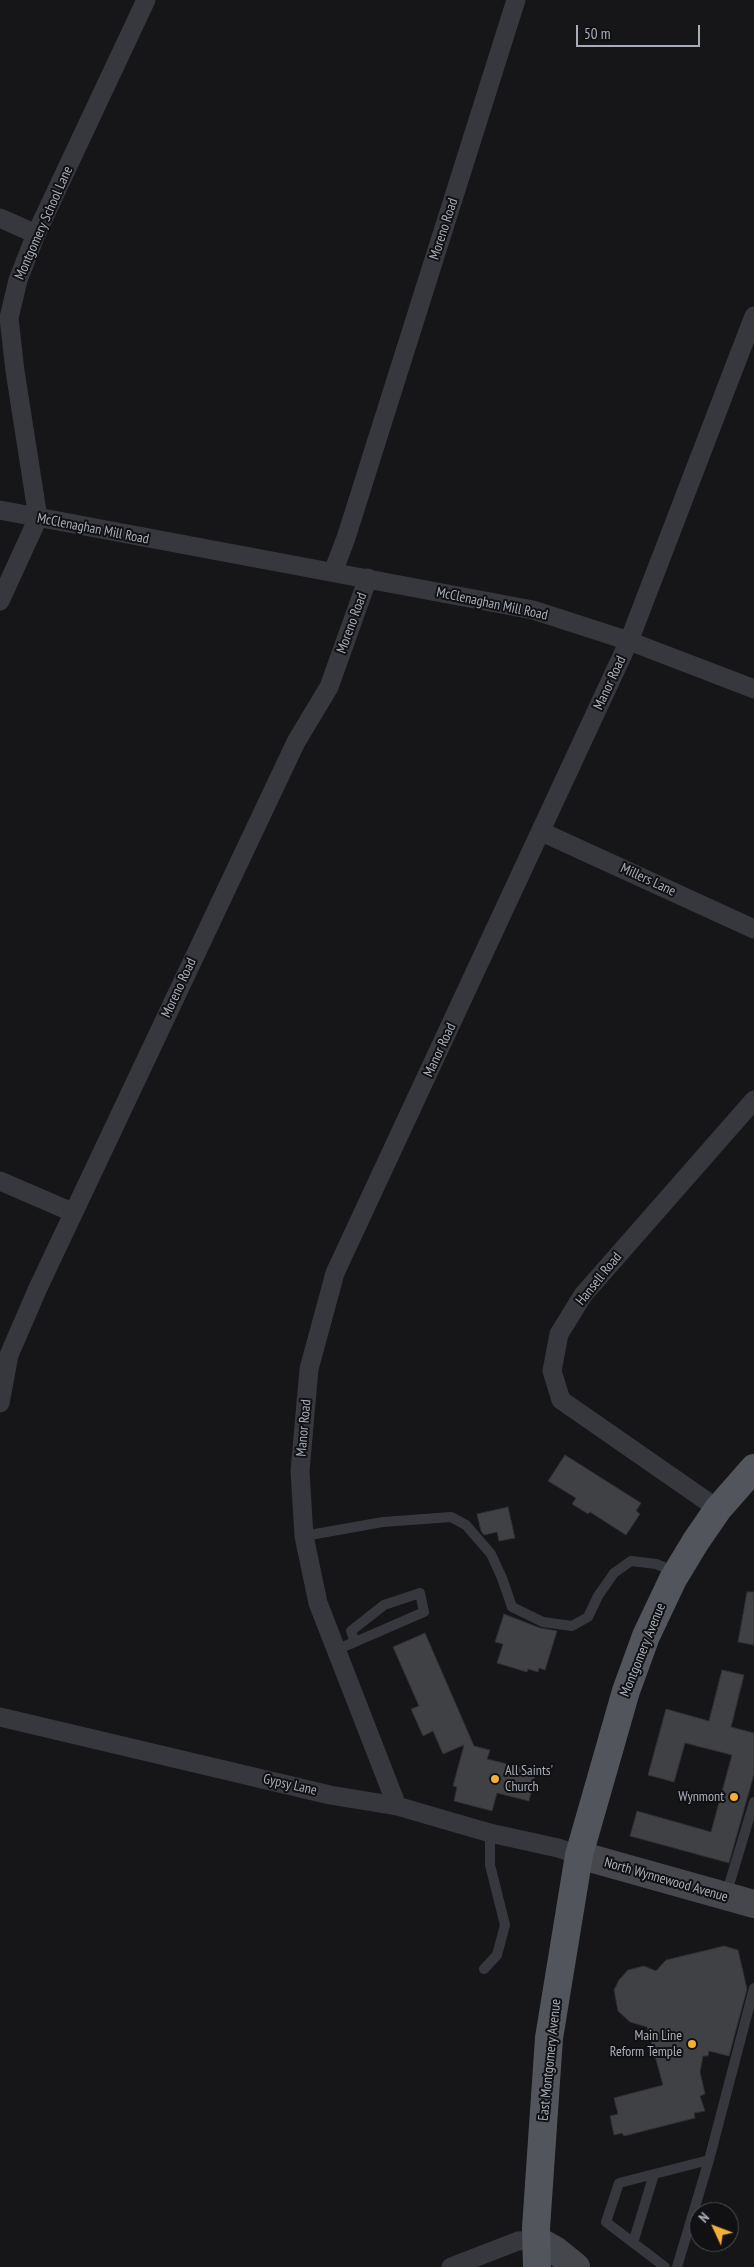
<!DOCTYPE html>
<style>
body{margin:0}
#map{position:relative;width:754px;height:2267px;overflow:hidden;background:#161618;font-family:"PT Sans Narrow",sans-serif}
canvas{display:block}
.north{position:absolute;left:689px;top:2202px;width:50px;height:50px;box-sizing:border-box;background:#111113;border:1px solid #4d4f55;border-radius:50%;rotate:313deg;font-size:14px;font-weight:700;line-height:20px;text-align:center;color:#a8adb8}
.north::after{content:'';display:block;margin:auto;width:18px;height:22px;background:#f2b134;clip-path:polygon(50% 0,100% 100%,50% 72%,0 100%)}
.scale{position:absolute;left:576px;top:25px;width:124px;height:22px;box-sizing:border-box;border:2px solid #a8adb8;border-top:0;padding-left:6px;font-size:15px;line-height:18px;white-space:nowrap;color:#a8adb8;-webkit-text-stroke:4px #111113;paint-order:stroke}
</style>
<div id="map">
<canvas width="754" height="2267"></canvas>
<div class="north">N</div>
<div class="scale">50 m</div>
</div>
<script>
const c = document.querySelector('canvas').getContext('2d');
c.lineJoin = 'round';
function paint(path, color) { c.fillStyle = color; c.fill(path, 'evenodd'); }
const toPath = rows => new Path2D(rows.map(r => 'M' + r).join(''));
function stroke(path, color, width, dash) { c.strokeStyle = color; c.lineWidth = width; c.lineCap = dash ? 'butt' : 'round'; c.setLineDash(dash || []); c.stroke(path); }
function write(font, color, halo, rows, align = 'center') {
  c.font = font + ' "PT Sans Narrow",sans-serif'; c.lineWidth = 4; c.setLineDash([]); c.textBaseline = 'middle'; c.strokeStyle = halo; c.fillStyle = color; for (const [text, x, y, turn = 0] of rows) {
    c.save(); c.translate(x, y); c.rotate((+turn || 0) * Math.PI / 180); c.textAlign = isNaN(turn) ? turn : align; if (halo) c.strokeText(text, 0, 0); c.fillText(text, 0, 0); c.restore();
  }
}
const building = toPath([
 [565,1455,641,1503,636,1511,640,1514,626,1535,590,1512,588,1514,572,1504,576,1498,548,1481,565,1455],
 [508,1507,515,1538,499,1541,497,1532,484,1535,481,1531,477,1514,508,1507],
 [747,1592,754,1592,754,1645,738,1642,747,1592],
 [504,1614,540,1628,557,1631,545,1670,539,1668,538,1672,528,1669,527,1672,497,1663,503,1644,495,1642,504,1614],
 [425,1633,474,1746,490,1750,487,1759,536,1771,529,1801,497,1793,492,1811,454,1801,457,1787,453,1786,464,1745,443,1754,433,1731,423,1736,411,1709,419,1706,393,1647,425,1633],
 [722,1670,744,1675,731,1727,754,1733,754,1774,729,1863,630,1836,637,1811,711,1832,732,1755,685,1743,674,1782,648,1775,666,1709,709,1721,722,1670],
 [724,1946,738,1950,747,1989,729,2056,709,2051,708,2056,703,2056,700,2072,705,2094,700,2096,705,2111,694,2113,695,2118,624,2136,622,2133,614,2135,610,2116,618,2114,614,2098,663,2085,647,2027,630,2022,618,2011,614,1990,619,1980,628,1970,644,1966,656,1971,666,1960,724,1946]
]);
paint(building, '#404145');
stroke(building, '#303034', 1);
stroke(toPath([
 [304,1536,383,1522,451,1517,466,1525,491,1554,502,1578,512,1607,543,1622,572,1626,588,1617,598,1596,614,1573,631,1561,656,1564,676,1572],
 [335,1650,355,1642,424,1612,420,1593,384,1605,351,1631,355,1642],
 [726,1895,754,1802],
 [484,1969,497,1955,505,1925,490,1865,490,1833],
 [633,2243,654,2174],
 [665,2267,606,2222,619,2183,709,2160],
 [677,2267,709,2160,754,1988]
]), '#37383d', 10);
stroke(toPath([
 [0,218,36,234],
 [0,510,533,610,629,641,754,689],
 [333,572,346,538,516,0],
 [0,601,38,518,15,371,9,318,18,280,36,234,146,0],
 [542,832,754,929],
 [0,1181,72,1212],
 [0,1403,9,1355,38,1288,296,742,329,687,368,578],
 [718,1509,561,1400,552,1371,559,1334,583,1295,754,1100],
 [0,1717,330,1795,397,1806,490,1833,558,1848,579,1855],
 [397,1806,318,1603,304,1536,300,1471,309,1369,335,1273,629,641,754,316],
 [451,2267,518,2241,537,2240]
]), '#37383d', 19);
stroke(toPath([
 [579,1855,754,1904],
 [537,2240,555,2250,576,2267]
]), '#45474d', 28);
stroke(toPath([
 [537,2267,536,2228,549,2038,579,1855,626,1691,646,1636,673,1579,696,1541,718,1509,754,1468]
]), '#53555c', 28);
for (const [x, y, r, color] of [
 [495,1779,5,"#f2b134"],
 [734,1797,5,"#f2b134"],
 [692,2044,5,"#f2b134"]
]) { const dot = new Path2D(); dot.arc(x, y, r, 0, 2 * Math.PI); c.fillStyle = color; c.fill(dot); stroke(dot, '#111113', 2); }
write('14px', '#a8adb8', '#111113', [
 ["Montgomery School Lane",44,223,-66],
 ["Moreno Road",444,229,-72],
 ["McClenaghan Mill Road",93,529,11],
 ["McClenaghan Mill Road",492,604,12],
 ["Moreno Road",352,623,-70],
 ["Manor Road",610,683,-65],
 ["Millers Lane",648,880,25],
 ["Moreno Road",179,988,-65],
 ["Manor Road",440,1050,-65],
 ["Hansell Road",599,1279,-51],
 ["Manor Road",304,1428,-85],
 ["Montgomery Avenue",643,1650,-68],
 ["Gypsy Lane",290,1785,13],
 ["North Wynnewood Avenue",666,1880,16],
 ["East Montgomery Avenue",550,2060,-84]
]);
write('14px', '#a8adb8', '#111113', [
 ["All Saints'",505,1771,"left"],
 ["Church",505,1787,"left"],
 ["Wynmont",724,1797],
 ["Main Line",682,2036],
 ["Reform Temple",682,2052]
], 'right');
</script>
